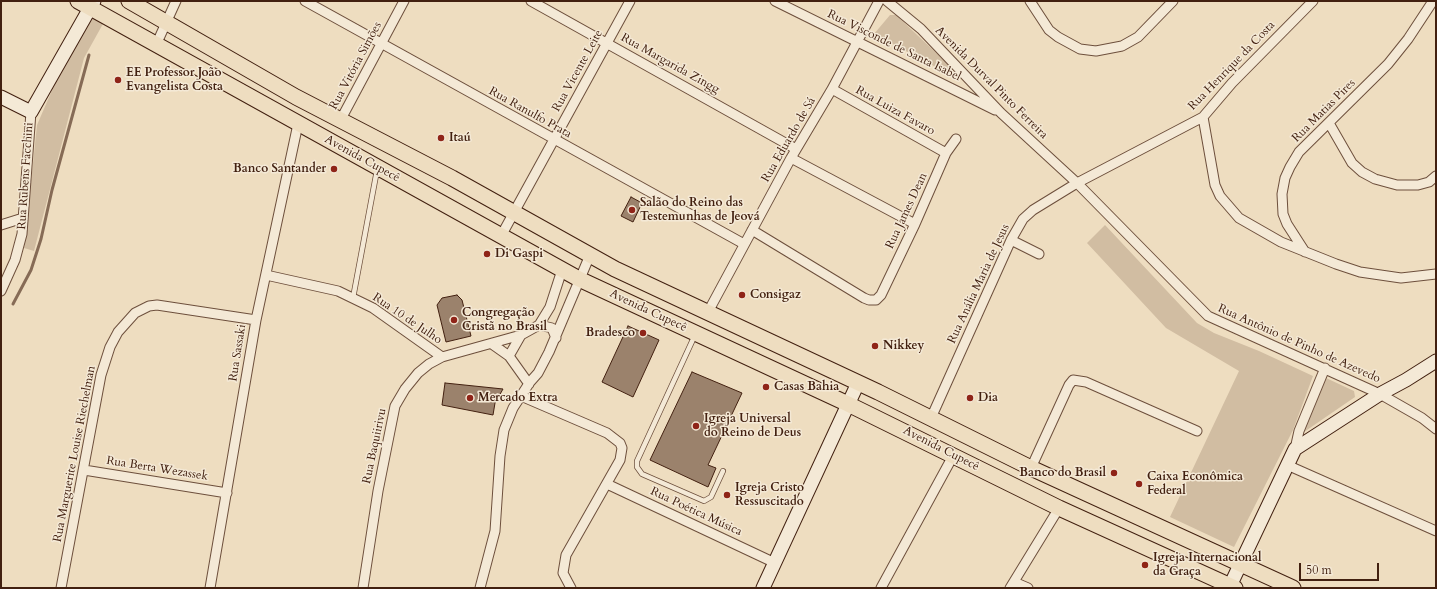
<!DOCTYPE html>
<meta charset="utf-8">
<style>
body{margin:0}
#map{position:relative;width:1437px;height:589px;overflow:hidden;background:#eeddc0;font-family:Cardo,serif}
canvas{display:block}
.frame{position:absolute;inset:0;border:2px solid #422010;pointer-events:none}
.scale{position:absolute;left:1299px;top:563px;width:80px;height:18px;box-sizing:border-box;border:2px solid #422010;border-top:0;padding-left:5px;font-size:12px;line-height:14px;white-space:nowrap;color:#422010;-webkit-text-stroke:3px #f4e9d6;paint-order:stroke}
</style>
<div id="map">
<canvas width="1437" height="589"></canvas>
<div class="frame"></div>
<div class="scale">50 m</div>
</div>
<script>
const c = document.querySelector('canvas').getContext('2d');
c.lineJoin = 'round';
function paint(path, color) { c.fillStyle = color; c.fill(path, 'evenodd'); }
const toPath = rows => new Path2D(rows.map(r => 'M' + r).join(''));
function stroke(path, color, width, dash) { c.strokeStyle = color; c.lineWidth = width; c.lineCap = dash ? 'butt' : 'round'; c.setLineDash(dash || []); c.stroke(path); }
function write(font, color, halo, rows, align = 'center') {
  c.font = font + ' Cardo,serif'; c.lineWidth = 3; c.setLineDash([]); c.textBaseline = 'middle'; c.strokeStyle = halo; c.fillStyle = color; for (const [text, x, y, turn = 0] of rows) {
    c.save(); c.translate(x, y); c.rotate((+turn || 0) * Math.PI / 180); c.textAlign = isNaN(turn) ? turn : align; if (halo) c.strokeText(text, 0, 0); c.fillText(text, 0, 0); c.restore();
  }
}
paint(toPath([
 [92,14,104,22,84,58,34,251,24,248,37,125,56,81],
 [890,15,896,15,949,65,951,69,947,73,874,34],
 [1105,225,1197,323,1214,333,1259,351,1313,376,1293,430,1234,547,1170,517,1239,371,1166,328,1087,243],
 [1326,378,1354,391,1355,397,1304,432,1303,430]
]), '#d1bda2');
stroke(toPath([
 [13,304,31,270,41,239,52,190,89,55]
]), '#866b56', 3);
const building = toPath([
 [631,197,642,203,633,222,621,216,631,197],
 [457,295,462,300,471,336,446,342,437,305,442,298,457,295],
 [628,326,659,340,633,397,602,382,628,326],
 [692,372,742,393,708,465,716,468,708,487,650,460,692,372],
 [445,383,503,389,495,403,493,415,442,405,445,383]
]);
paint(building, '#9b826c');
stroke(building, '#422010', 1);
const lane = toPath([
 [353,298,377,170],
 [695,335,637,461,637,467,642,474,704,501,711,497,723,471]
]);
const street = toPath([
 [305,1,744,244],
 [531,1,796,149],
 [775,1,995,110],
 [887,1,921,29,1001,113,1077,183,1208,316,1380,394,1422,418,1436,429],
 [1030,1,1049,30,1058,37,1080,49,1096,51,1122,46,1138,37,1173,1],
 [156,45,176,1],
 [832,89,946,153],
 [1203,117,1215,185,1220,196,1239,218,1281,242,1336,264,1360,272,1401,278,1436,274],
 [340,121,404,1],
 [1329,123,1352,163,1362,172,1375,179,1397,185,1418,185,1429,182,1436,176],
 [791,158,915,224],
 [1,225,23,218],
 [752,230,864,298,869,300,876,300,881,295,915,224,946,153,956,139],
 [501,236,630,1],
 [1011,240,1039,254],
 [1305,252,1287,224,1283,214,1282,194,1285,178,1290,167,1299,152,1388,64,1408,39,1433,1],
 [266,275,338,291,373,308,442,357],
 [1,291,15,260,22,234,31,112],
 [708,312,791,158,832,89,879,1],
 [539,325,552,328,556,338],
 [492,344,509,356,529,384],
 [509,356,521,335],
 [521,396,607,433,620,443,622,448,620,460,566,555,563,573,571,588],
 [931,418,1011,240,1023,219,1033,210,1077,183,1203,117,1232,83,1313,1],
 [1295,449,1299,431,1325,368],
 [1287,465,1436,531],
 [1031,468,1069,385,1073,380,1086,382,1197,431],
 [84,470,227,493],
 [607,484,775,563],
 [1014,582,1028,588],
 [61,588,101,375,110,347,118,332,135,313,149,306,157,305,256,320],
 [210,588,256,320,298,124],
 [363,588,378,491,395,406,405,389,418,373,429,364,442,357,521,335,539,325,550,307,562,270],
 [480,588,495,531,500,456,504,430,513,408,530,382,538,373,549,352,590,255],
 [881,588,953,456],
 [1010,588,1059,508]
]);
const secondary = toPath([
 [1,97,31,112,94,1],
 [1230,586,1295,449,1380,394,1406,380,1436,361],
 [763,588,858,383]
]);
const primary = toPath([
 [78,1,579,279,848,404,1059,508,1235,588],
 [129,1,296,97,452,178,615,269,878,392,1031,468,1293,588]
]);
stroke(lane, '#6d4f3c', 6);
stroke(street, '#6d4f3c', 11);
stroke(secondary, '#422010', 15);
stroke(primary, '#422010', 17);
stroke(lane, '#f4e9d6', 4.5);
stroke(street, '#f4e9d6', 9);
stroke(secondary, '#f4e9d6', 13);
stroke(primary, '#eeddc0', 15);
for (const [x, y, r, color] of [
 [118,80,4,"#8f2418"],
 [441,138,4,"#8f2418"],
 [334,169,4,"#8f2418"],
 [632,210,4,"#8f2418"],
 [487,254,4,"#8f2418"],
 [742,295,4,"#8f2418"],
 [454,320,4,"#8f2418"],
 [643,333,4,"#8f2418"],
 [875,346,4,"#8f2418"],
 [766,387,4,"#8f2418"],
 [470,398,4,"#8f2418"],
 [970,398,4,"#8f2418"],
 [696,426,4,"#8f2418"],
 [1114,473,4,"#8f2418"],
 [1139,484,4,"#8f2418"],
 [727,495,4,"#8f2418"],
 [1145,565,4,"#8f2418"]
]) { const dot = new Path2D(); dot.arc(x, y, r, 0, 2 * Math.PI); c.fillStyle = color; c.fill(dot); stroke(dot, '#f4e9d6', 1.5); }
write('12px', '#422010', '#f4e9d6', [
 ["Rua Visconde de Santa Isabel",894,46,26],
 ["Rua Margarida Zingg",670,64,29],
 ["Rua Vitória Simões",356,66,-62],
 ["Rua Henrique da Costa",1232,66,-46],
 ["Rua Vicente Leite",578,71,-61],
 ["Avenida Durval Pinto Ferreira",991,83,45],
 ["Rua Luiza Favaro",895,111,29],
 ["Rua Matias Pires",1324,111,-45],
 ["Rua Ranulfo Prata",530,113,29],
 ["Rua Eduardo de Sá",789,140,-60],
 ["Avenida Cupecê",362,159,29],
 ["Rua Rubens Facchini",26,176,-86],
 ["Rua James Dean",907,211,-65],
 ["Rua Anália Maria de Jesus",979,284,-65],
 ["Avenida Cupecê",648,311,25],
 ["Rua 10 de Julho",407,319,34],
 ["Rua Antônio de Pinho de Azevedo",1299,344,24],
 ["Rua Sassaki",238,353,-81],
 ["Rua Baquiirivu",375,446,-78],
 ["Avenida Cupecê",941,449,27],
 ["Rua Marguerite Louise Riechelman",75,454,-79],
 ["Rua Berta Wezassek",157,469,9],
 ["Rua Poética Música",696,512,25]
]);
write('bold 12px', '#422010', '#f4e9d6', [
 ["EE Professor João",126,73],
 ["Evangelista Costa",126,87],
 ["Itaú",449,138],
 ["Banco Santander",326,169,"right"],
 ["Salão do Reino das",640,203],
 ["Testemunhas de Jeová",640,217],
 ["Di Gaspi",495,254],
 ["Consigaz",750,295],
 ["Congregação",462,313],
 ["Cristã no Brasil",462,327],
 ["Bradesco",635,333,"right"],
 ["Nikkey",883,346],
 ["Casas Bahia",774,387],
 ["Mercado Extra",478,398],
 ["Dia",978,398],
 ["Igreja Universal",704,419],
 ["do Reino de Deus",704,433],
 ["Banco do Brasil",1106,473,"right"],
 ["Caixa Econômica",1147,477],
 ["Federal",1147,491],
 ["Igreja Cristo",735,488],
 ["Ressuscitado",735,502],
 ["Igreja Internacional",1153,558],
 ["da Graça",1153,572]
], 'left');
</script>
